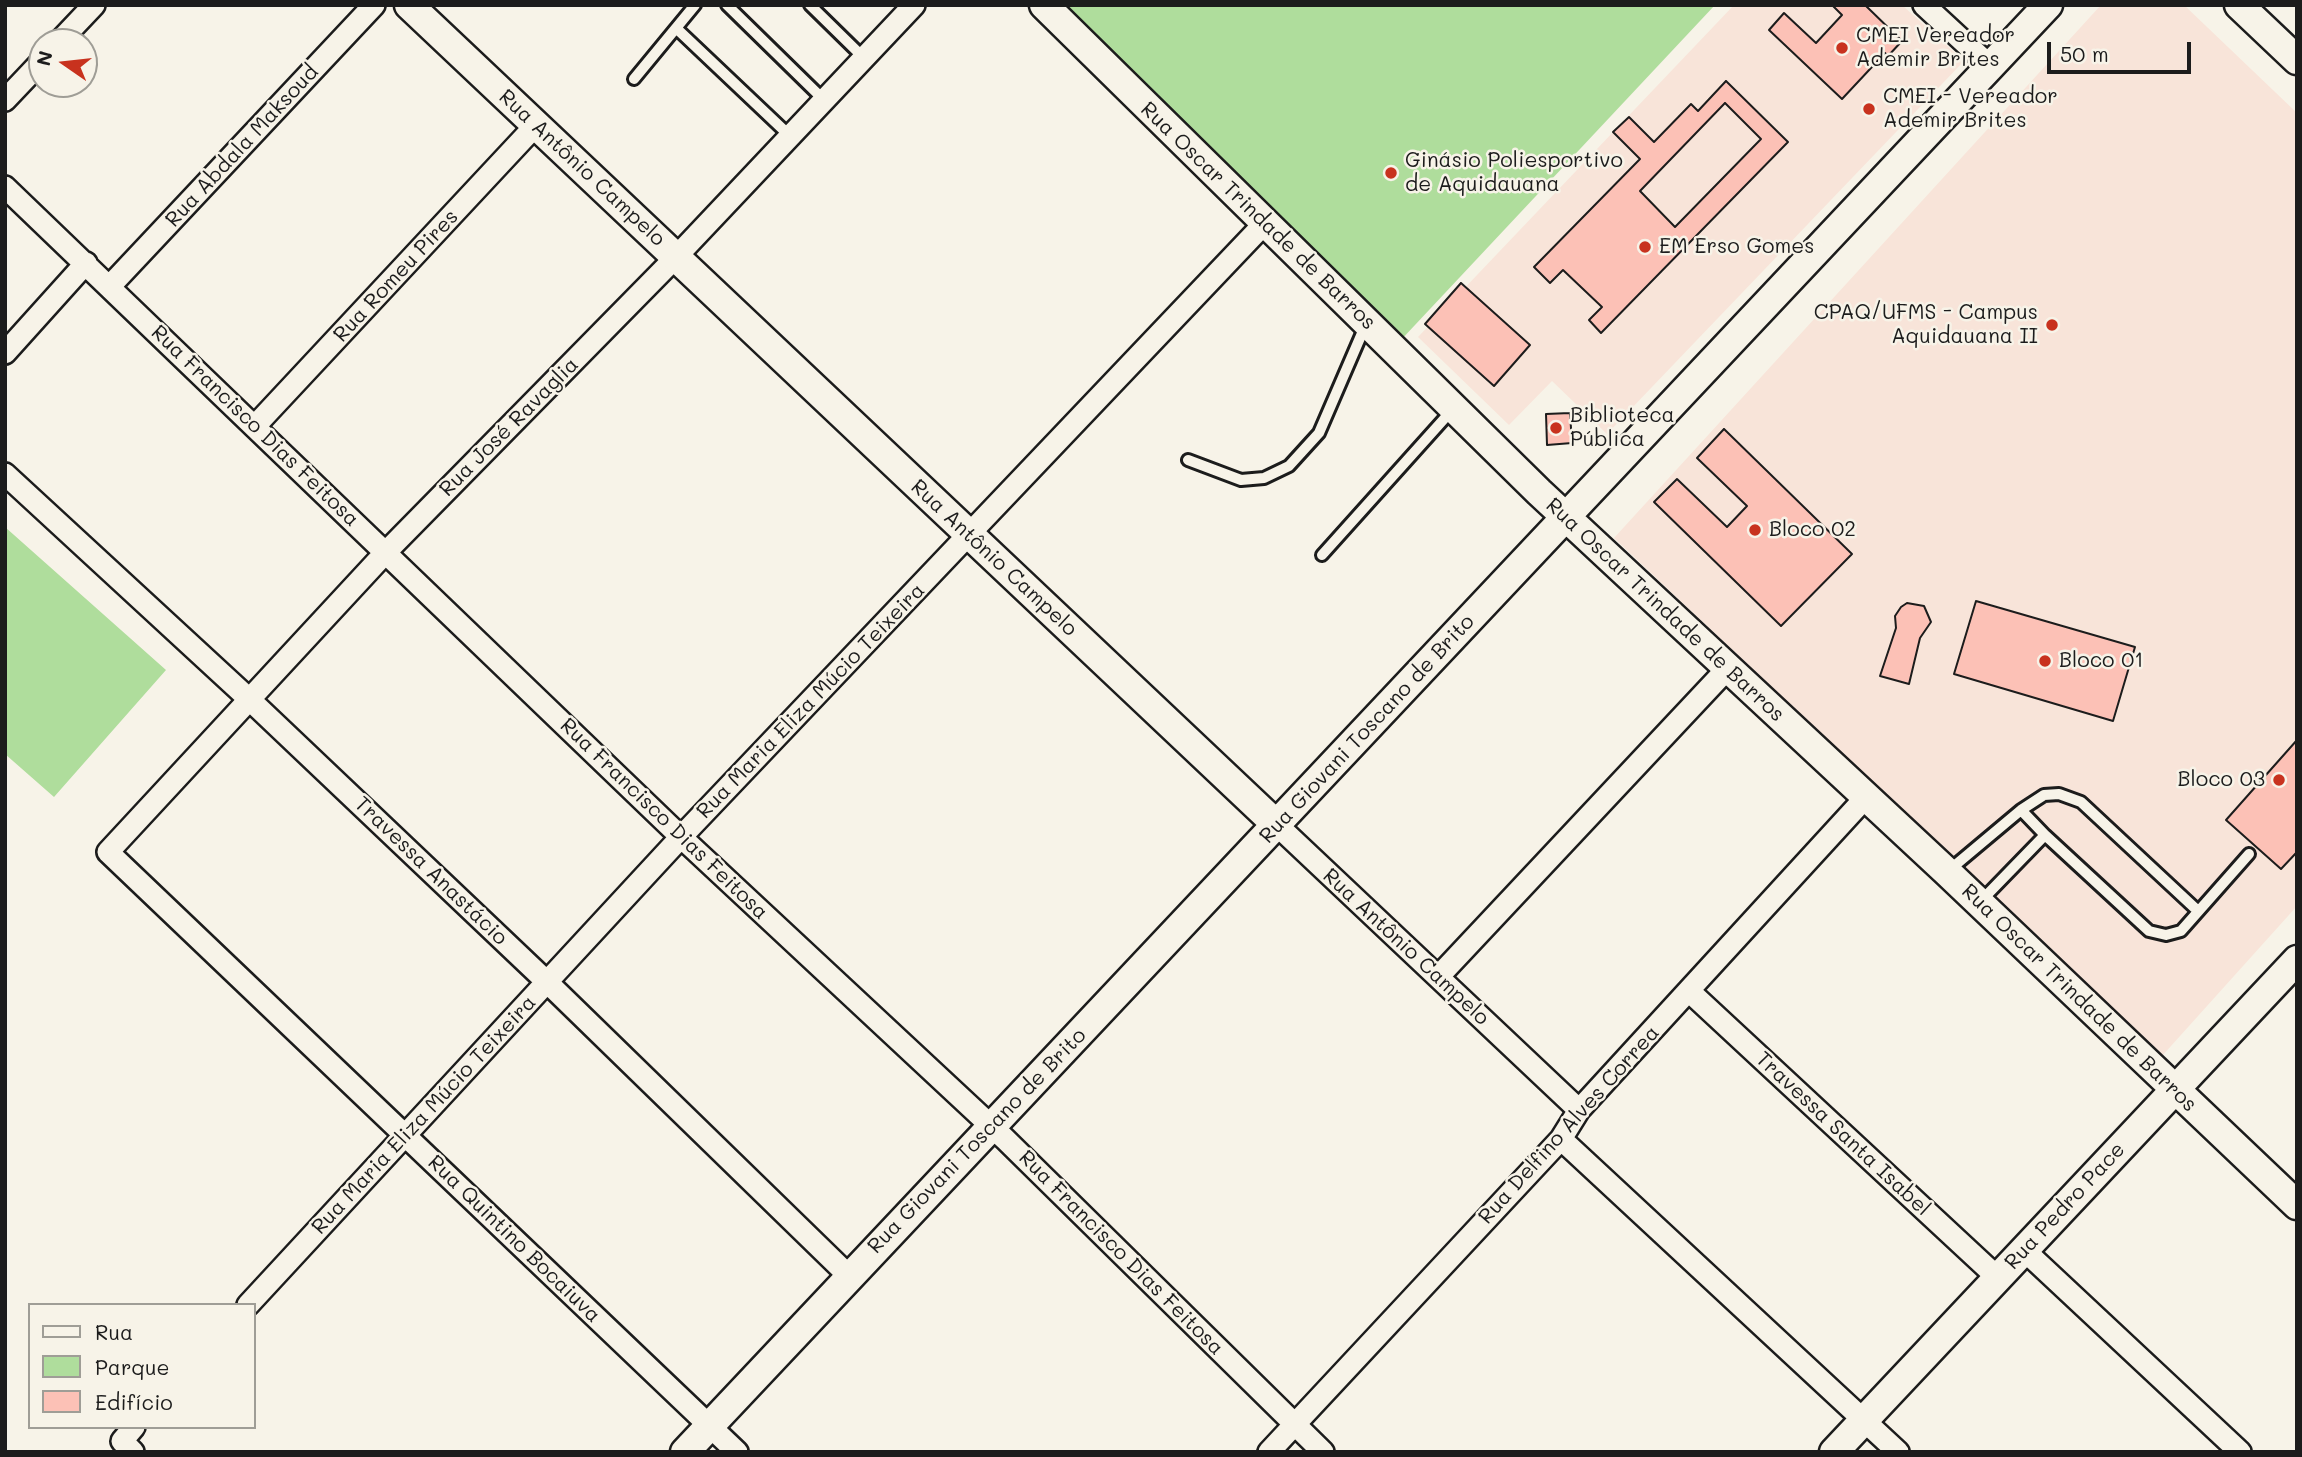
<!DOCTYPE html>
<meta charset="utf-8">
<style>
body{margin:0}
#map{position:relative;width:2302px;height:1457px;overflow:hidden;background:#f7f3e8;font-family:Mali,sans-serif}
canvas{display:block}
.frame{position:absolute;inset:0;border:7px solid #1c1c1c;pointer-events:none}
.legend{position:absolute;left:28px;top:1303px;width:228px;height:126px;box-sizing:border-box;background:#f7f3e8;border:2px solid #9f9d96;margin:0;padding:9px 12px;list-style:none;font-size:21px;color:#1c1c1c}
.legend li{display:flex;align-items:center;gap:14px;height:35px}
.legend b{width:35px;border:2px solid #9f9d96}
.north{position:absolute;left:28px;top:28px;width:70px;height:70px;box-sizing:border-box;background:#f7f3e8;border:2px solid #9f9d96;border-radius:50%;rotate:284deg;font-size:19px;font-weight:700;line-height:28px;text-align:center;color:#1c1c1c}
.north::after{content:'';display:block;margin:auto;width:24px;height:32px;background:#c8321e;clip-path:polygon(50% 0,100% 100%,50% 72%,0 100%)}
.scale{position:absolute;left:2047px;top:42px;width:144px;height:32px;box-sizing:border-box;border:4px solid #1c1c1c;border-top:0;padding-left:9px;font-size:21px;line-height:24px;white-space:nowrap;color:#1c1c1c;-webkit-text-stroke:5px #f7f3e8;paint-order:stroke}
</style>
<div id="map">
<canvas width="2302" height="1457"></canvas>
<div class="frame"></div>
<ul class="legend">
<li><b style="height:9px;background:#f7f3e8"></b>Rua</li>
<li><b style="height:19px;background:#afdd9c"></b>Parque</li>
<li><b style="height:19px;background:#fcc1b6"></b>Edifício</li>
</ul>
<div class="north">N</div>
<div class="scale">50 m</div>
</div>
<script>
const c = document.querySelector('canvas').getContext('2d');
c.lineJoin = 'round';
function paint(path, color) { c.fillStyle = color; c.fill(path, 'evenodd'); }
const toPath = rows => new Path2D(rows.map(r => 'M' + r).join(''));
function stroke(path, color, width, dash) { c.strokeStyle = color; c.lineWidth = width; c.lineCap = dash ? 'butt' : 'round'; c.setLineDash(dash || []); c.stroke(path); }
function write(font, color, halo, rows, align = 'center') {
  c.font = font + ' Mali,sans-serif'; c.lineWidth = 5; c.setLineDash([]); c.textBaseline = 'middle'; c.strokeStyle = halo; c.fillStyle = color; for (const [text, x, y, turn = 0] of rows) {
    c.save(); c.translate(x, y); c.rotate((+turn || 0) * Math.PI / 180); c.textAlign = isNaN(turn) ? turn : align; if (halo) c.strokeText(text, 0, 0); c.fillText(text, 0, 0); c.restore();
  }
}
paint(toPath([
 [1734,5,1902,5,1964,61,1607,434,1552,381,1509,425,1418,337],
 [2101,5,2184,5,2297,113,2297,906,2162,1056,1614,538]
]), '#f8e4d9');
paint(toPath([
 [1047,5,1715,5,1400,341],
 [5,527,166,670,54,797,5,754]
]), '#afdd9c');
const building = toPath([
 [1832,5,1865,5,1902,41,1888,56,1885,53,1842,99,1769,30,1784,13,1816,43,1842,15,1832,5],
 [1726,81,1788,142,1601,333,1589,320,1602,307,1563,270,1550,283,1534,267,1640,159,1613,132,1629,117,1654,142,1691,104,1698,111,1726,81],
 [1725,103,1761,139,1675,227,1640,191,1725,103],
 [1461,283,1530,345,1494,386,1425,324,1461,283],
 [1570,413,1572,443,1547,445,1546,414,1570,413],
 [1724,429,1852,554,1781,626,1654,502,1677,479,1727,527,1747,506,1697,458,1724,429],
 [1976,601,2135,647,2113,721,1954,674,1976,601],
 [1907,603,1924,606,1931,622,1920,638,1909,684,1880,676,1896,628,1895,616,1901,607,1907,603],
 [2297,740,2297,852,2281,869,2226,820,2297,740]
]);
paint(building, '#fcc1b6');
stroke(building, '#1c1c1c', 2);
const lane = toPath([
 [727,5,824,100],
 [810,5,864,58],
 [676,28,790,136],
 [634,79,695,5],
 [1188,460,1241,480,1264,478,1289,466,1319,433,1366,324],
 [1322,555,1453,409],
 [2021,810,2045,835],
 [1947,872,2021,810,2044,795,2059,794,2081,802,2198,911],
 [1979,903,2045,835,2149,931,2166,935,2181,931,2249,854]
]);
const street = toPath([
 [1924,5,1991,67],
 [59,42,94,5],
 [5,100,42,61],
 [5,187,681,837,1005,1139,1323,1452],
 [110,286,374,5],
 [5,353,86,263],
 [255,426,536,125],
 [5,474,249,699,547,982,849,1276],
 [1278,826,1579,1110],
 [1438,977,1728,668],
 [1689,991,1998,1278],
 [1561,1139,1898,1452],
 [2024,1250,2240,1452],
 [248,1305,681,837,1264,224],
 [133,1452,122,1441,134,1427],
 [737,1452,108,852,386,552,676,257,914,5],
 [1269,1452,1561,1139,1579,1110,1866,797]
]);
const secondary = toPath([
 [409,5,1278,826],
 [1044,5,1539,492,1947,872,2297,1205],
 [2239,5,2297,60],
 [685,1452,2048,5],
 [1834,1452,2297,960]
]);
stroke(lane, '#1c1c1c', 16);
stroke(street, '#1c1c1c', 26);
stroke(secondary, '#1c1c1c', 33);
stroke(lane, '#f7f3e8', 10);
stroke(street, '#f7f3e8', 21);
stroke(secondary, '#f7f3e8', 28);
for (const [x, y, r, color] of [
 [1842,48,7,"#c8321e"],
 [1869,109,7,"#c8321e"],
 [1391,173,7,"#c8321e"],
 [1645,247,7,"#c8321e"],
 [2052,325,7,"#c8321e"],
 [1556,428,7,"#c8321e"],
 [1755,530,7,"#c8321e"],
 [2045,661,7,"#c8321e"],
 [2279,780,7,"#c8321e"]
]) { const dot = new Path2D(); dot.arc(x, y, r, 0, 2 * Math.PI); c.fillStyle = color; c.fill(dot); stroke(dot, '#f7f3e8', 2.5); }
write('21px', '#1c1c1c', '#f7f3e8', [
 ["CMEI Vereador",1856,36],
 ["Ademir Brites",1856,60],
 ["CMEI - Vereador",1883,97],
 ["Ademir Brites",1883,121],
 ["Ginásio Poliesportivo",1405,161],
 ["de Aquidauana",1405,185],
 ["EM Erso Gomes",1659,247],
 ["CPAQ/UFMS - Campus",2038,313,"right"],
 ["Aquidauana II",2038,337,"right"],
 ["Biblioteca",1570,416],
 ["Pública",1570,440],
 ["Bloco 02",1769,530],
 ["Bloco 01",2059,661],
 ["Bloco 03",2265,780,"right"]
], 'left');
write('21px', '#1c1c1c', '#f7f3e8', [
 ["Rua Abdala Maksoud",242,146,-47],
 ["Rua Antônio Campelo",582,168,43],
 ["Rua Oscar Trindade de Barros",1258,216,44],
 ["Rua Romeu Pires",396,276,-47],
 ["Rua Francisco Dias Feitosa",255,426,44],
 ["Rua José Ravaglia",509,427,-45],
 ["Rua Antônio Campelo",994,558,43],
 ["Rua Oscar Trindade de Barros",1665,610,43],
 ["Rua Maria Eliza Múcio Teixeira",811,701,-46],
 ["Rua Giovani Toscano de Brito",1367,729,-47],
 ["Rua Francisco Dias Feitosa",664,819,44],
 ["Travessa Anastácio",431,871,44],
 ["Rua Antônio Campelo",1406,947,43],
 ["Rua Oscar Trindade de Barros",2079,998,44],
 ["Rua Maria Eliza Múcio Teixeira",424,1115,-47],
 ["Rua Delfino Alves Correa",1569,1125,-48],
 ["Travessa Santa Isabel",1843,1134,43],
 ["Rua Giovani Toscano de Brito",977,1141,-46],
 ["Rua Pedro Pace",2065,1206,-47],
 ["Rua Quintino Bocaiuva",514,1239,44],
 ["Rua Francisco Dias Feitosa",1121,1253,45]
]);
</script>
